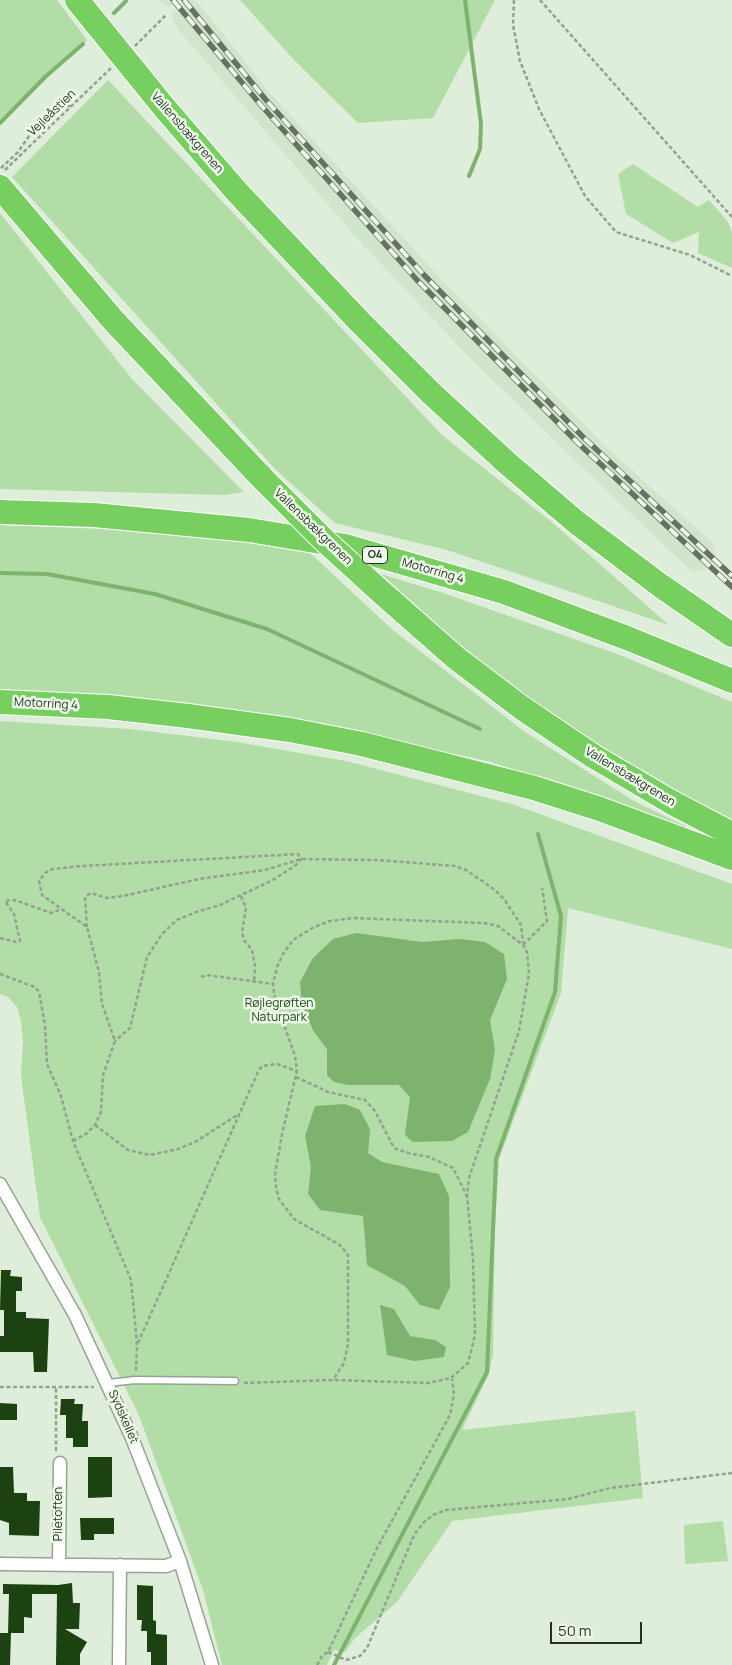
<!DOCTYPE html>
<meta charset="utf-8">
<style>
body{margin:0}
#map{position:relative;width:732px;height:1665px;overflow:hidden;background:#dfeedb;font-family:Manrope,sans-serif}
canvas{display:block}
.scale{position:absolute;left:550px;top:1622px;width:92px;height:22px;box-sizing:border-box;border:2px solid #292f27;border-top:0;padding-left:6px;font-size:15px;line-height:18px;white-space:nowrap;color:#292f27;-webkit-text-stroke:4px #ecfbe8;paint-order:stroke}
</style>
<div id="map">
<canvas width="732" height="1665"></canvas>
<div class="scale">50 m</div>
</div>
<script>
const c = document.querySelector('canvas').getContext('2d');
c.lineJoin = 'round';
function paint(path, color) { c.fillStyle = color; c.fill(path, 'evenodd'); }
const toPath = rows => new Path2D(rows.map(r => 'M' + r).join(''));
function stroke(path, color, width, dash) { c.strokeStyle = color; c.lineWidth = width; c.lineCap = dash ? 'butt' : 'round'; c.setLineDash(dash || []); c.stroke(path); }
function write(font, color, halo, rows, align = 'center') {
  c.font = font + ' Manrope,sans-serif'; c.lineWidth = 5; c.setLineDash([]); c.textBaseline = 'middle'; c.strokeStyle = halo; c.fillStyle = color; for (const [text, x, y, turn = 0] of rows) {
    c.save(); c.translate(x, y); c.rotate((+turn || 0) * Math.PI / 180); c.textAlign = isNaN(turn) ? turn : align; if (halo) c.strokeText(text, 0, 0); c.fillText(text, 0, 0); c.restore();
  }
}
paint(toPath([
 [157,0,178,0,169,8],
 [188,0,194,0,202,7,270,93,445,283,609,450,712,542,716,557,705,569,692,572,583,468,467,355,353,234,177,28,171,15]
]), '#d1e5cc');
paint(toPath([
 [0,0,57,0,87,40,0,123],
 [240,0,495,0,433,118,358,123,294,60],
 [108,80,442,435,554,524,669,625,447,550,335,523,276,470,12,177],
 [633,164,698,207,709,200,728,222,732,233,732,268,698,253,699,232,673,243,626,214,618,174],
 [0,213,132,379,244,492,224,495,0,489],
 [0,525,155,531,226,539,310,553,394,631,525,732,632,800,687,827,685,831,601,797,487,761,334,728,232,709,153,700,0,691],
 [381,574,443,593,620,655,732,702,732,827,524,702],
 [0,721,130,729,237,742,346,761,512,804,732,884,732,949,568,908,561,993,499,1159,495,1229,493,1354,489,1374,462,1430,635,1411,643,1498,452,1521,397,1602,355,1638,345,1652,334,1650,327,1665,222,1665,203,1590,138,1413,40,1217,21,1076,23,1041,21,1021,17,1007,8,997,0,994],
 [723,1521,728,1561,685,1564,684,1525]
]), '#b2dda7');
paint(toPath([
 [356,933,422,942,460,939,485,942,504,954,507,979,490,1020,495,1050,490,1079,468,1132,452,1141,413,1142,405,1135,410,1097,399,1085,348,1085,334,1082,327,1075,327,1049,314,1032,302,1006,300,982,313,958,333,939],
 [345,1104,360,1110,370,1129,368,1153,382,1162,439,1174,449,1196,450,1287,439,1310,420,1305,405,1286,367,1265,363,1216,320,1210,308,1194,311,1167,305,1136,315,1106],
 [380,1305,394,1309,410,1336,435,1340,446,1347,444,1357,415,1361,387,1355]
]), '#7db36f');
stroke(toPath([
 [465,0,481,124,480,149,469,176],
 [114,13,126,1],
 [0,123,45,77,83,44],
 [0,573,47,574,155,594,267,629,480,729],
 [334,1665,487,1372,496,1159,555,992,561,916,538,834]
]), '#7db36f', 4);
paint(toPath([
 [1,1270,11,1270,10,1276,22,1277,22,1291,16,1291,16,1312,26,1312,26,1318,49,1319,47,1372,34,1372,33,1352,0,1352,0,1336,4,1336,4,1310,0,1310],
 [61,1399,75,1399,74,1404,83,1404,82,1421,88,1421,88,1447,73,1447,73,1438,66,1438,66,1415,60,1415],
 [0,1403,17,1404,17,1420,0,1420],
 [88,1457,112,1457,112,1497,88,1498],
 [0,1467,13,1467,14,1493,27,1493,27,1501,40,1501,39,1536,9,1535,9,1523,0,1520],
 [80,1518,114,1518,114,1534,94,1534,94,1540,81,1540],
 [72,1583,73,1603,80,1603,79,1629,65,1629,87,1642,80,1654,80,1665,56,1665,57,1594,32,1594,32,1618,24,1617,24,1633,8,1633,9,1594,3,1594,3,1584,58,1585],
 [137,1585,153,1586,153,1620,156,1621,156,1634,167,1635,167,1665,151,1665,151,1652,147,1652,147,1631,141,1631,142,1620,137,1620],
 [0,1633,11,1633,10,1665,0,1665]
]), '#1b4210');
const service = toPath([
 [108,1383,135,1380,235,1381]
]);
const minor = toPath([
 [0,1184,75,1315,132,1438,180,1561,212,1665],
 [0,1564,166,1566,180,1561],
 [59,1565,60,1463],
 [119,1665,120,1565]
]);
const motorway = toPath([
 [77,0,163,106,237,192,357,319,432,394,507,463,576,522,661,586,732,635],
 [0,187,113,320,264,480],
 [0,512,94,515,249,530,345,546,504,592,627,638,732,681],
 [381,592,456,658,522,708,593,756,671,802,732,834],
 [0,702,108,707,188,716,290,730,362,744,534,788,600,809,732,858]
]);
stroke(service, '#96a493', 9);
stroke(minor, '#96a493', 15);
stroke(motorway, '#fff', 26);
stroke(toPath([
 [514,0,513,25,520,61,539,109,585,196,616,232,690,255,732,276],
 [540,0,732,217],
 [135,46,166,15],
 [1,168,18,152,29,136,65,106,72,106],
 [5,170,111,68],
 [241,896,246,908,242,932,244,940,252,950,255,966,254,981],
 [87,927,85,897,91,893,107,898,123,896,199,879,265,870,301,859,376,860,455,866,466,870,495,890,504,899,521,925,523,943],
 [0,938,16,942,20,941,14,914,5,901,15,900,51,913,59,910],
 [523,945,547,921,542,888],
 [0,974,35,987,39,992,45,1025,47,1064,61,1096,73,1141,131,1280,137,1344,136,1371],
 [201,977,207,975,273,984],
 [296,1077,328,1092,365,1100,375,1111,394,1148,408,1153,429,1157,453,1168,467,1196],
 [95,1125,128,1150,150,1155,178,1149,195,1142,239,1114],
 [73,1141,86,1134,95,1125,101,1112,103,1075,115,1041,102,1004,99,972,87,927,42,895,39,881,45,873,53,869,82,866,298,854,301,859,296,865,271,881,220,905,196,912,177,920,162,934,147,957,130,1028,115,1041],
 [138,1343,258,1072,262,1066,277,1064,297,1071],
 [244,1383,333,1380,428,1383,451,1378,468,1363,475,1335,473,1259,467,1196,469,1178,519,1031,529,974,527,952,523,945,498,926,484,923,353,918,330,921,314,927,293,940,283,954,277,967,273,984,275,999,295,1056,297,1071,282,1134,275,1174,276,1187,279,1199,294,1219,340,1245,348,1255,348,1344,344,1363,333,1380],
 [0,1387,94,1387],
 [56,1451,56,1388],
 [328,1652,346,1660,360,1656,367,1648,414,1535,423,1523,433,1515,446,1510,568,1499,610,1488,732,1473],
 [317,1665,323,1655,328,1652,377,1548,450,1415,454,1394,452,1379]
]), '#94a091', 2.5, [4, 2.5]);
stroke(service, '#fff', 6);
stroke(minor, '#fff', 12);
stroke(motorway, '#76cf5f', 24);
const rail = toPath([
 [173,0,260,104,417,280,577,442,732,587],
 [184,0,266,100,424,275,583,437,732,576]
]);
stroke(rail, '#677165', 5.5);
stroke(rail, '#ecfbe8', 4, [11]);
const motorwayBridge = toPath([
 [264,480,324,540,381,592]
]);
stroke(motorwayBridge, '#fff', 26, []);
stroke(motorwayBridge, '#76cf5f', 24);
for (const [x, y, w] of [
 [375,555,25]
]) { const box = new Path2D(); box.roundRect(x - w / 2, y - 8.5, w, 17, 4); c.fillStyle = '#ecfbe8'; c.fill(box); stroke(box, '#292f27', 1); }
write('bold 11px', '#292f27', null, [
 ["O4",375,555]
]);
write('12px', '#292f27', '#ecfbe8', [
 ["Vejleåstien",52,113,-44],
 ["Vallensbækgrenen",187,133,49],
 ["Vallensbækgrenen",313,527,44],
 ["Motorring 4",433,571,16],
 ["Motorring 4",46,704,3],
 ["Vallensbækgrenen",630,777,31],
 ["Sydskellet",123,1417,66],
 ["Piletoften",59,1514,-90]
]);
write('12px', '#1a3f10', '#ecfbe8', [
 ["Røjlegrøften",279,1004],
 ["Naturpark",279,1018]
]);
</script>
